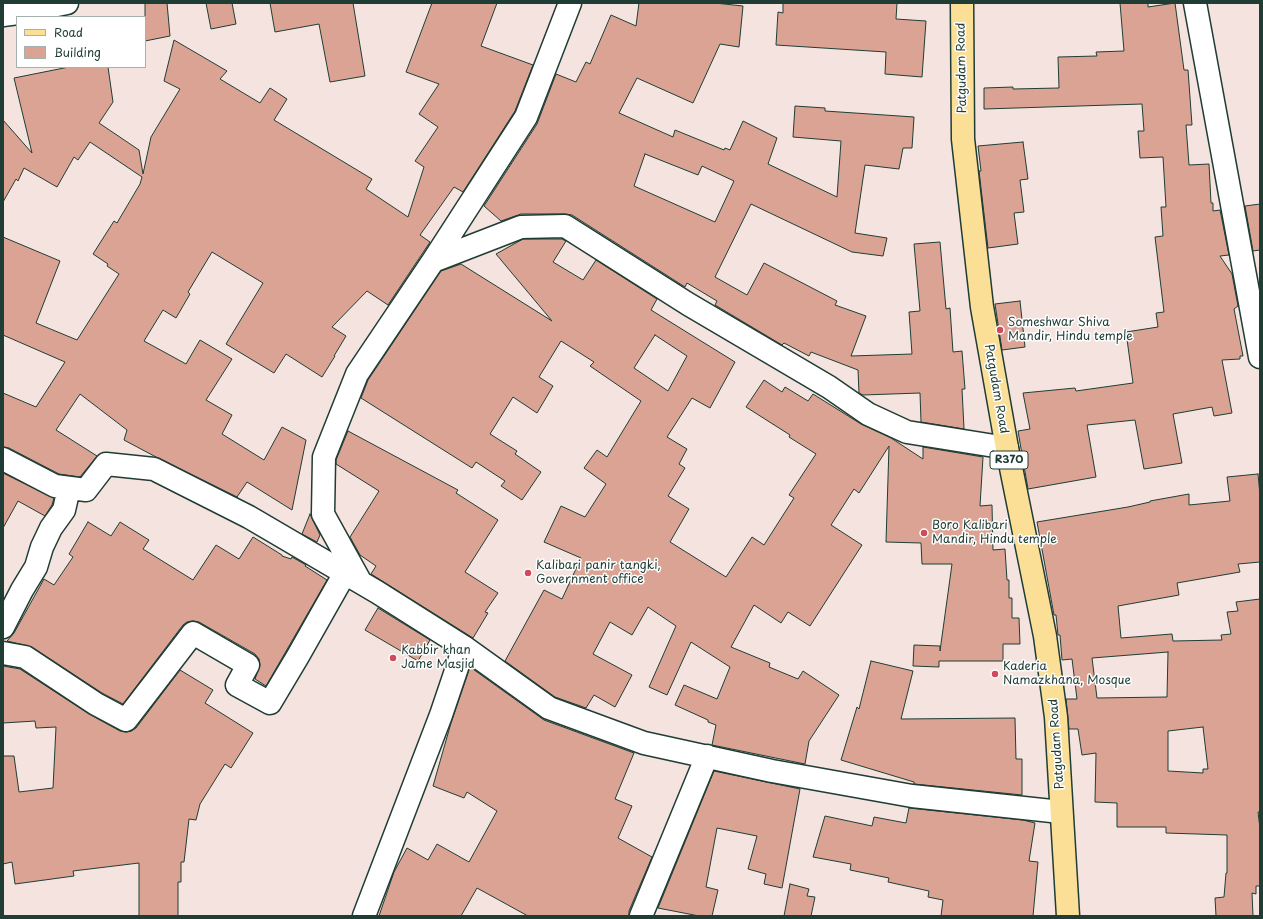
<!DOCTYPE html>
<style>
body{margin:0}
#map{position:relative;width:1263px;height:919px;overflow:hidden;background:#f4e3df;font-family:"Playpen Sans",sans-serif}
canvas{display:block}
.frame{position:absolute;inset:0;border:4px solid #1f3d34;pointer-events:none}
.legend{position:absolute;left:16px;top:16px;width:130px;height:52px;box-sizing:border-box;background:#fff;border:1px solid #a5b1ae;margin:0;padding:5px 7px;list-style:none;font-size:12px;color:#1f3d34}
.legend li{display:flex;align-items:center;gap:8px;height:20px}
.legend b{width:20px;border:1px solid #a5b1ae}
</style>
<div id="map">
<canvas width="1263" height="919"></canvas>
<div class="frame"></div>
<ul class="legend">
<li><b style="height:5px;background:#fbdf96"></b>Road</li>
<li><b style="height:11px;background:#dba394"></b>Building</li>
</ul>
</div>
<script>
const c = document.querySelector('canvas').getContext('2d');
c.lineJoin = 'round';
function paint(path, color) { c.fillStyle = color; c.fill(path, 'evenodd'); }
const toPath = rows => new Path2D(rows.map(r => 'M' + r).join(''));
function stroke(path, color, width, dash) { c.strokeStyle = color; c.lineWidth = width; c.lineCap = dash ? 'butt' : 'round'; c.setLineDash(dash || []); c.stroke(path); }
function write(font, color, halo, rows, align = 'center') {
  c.font = font + ' "Playpen Sans",sans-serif'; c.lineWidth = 3; c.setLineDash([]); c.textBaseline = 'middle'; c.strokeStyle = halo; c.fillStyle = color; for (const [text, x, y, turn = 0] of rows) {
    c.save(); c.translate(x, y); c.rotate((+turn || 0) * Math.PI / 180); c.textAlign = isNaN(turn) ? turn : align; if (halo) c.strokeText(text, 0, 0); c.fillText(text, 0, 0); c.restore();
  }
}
const building = toPath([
 [145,3,167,3,170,36,145,41,145,3],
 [206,3,232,3,236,24,211,29,206,3],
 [270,3,353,3,365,76,330,82,319,24,275,32,270,3],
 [432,3,497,3,481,46,533,65,515,111,463,192,454,187,420,235,430,242,388,305,367,291,332,327,346,336,334,356,335,356,322,377,286,354,274,373,226,344,263,283,212,252,188,292,190,294,176,318,163,310,144,341,186,364,200,340,232,359,206,400,232,415,222,434,264,460,282,427,306,440,292,510,247,482,237,497,156,457,124,440,127,430,80,394,56,430,97,456,80,477,59,474,9,448,3,447,3,393,36,407,65,362,3,335,3,237,60,261,36,323,77,340,119,274,107,266,108,264,93,254,114,221,117,223,140,184,142,177,90,142,78,160,74,157,57,187,24,168,18,181,16,179,3,202,3,120,32,153,14,78,69,67,108,67,113,102,99,123,139,150,143,174,151,137,180,89,164,81,174,40,227,71,220,79,260,103,270,88,287,99,274,120,372,179,366,189,408,217,424,167,415,161,438,127,419,114,439,84,406,72,432,3],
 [639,3,715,3,743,6,739,47,720,44,693,103,637,78,619,113,673,137,675,130,724,150,725,148,730,150,743,121,777,138,768,164,837,197,841,141,793,137,795,106,825,108,825,111,914,117,912,148,903,148,899,169,865,165,855,233,887,238,883,256,852,252,751,204,715,277,747,295,764,263,837,301,835,305,866,316,851,356,912,354,909,312,920,311,914,244,940,242,946,309,950,308,953,352,962,351,965,389,962,389,964,429,921,422,920,393,863,395,859,393,858,370,811,352,809,356,784,343,782,345,715,305,717,301,687,283,685,287,572,215,565,214,521,214,501,221,484,206,537,124,556,74,576,82,586,62,590,64,611,15,636,26,639,3],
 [645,154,698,175,702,166,734,181,715,222,634,186,645,154],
 [783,3,897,3,896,19,926,21,922,77,885,74,886,52,776,45,778,12,783,13,783,3],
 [1120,3,1148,3,1148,7,1175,3,1184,70,1188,70,1192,125,1186,125,1189,165,1209,164,1211,203,1213,203,1213,211,1220,210,1229,255,1220,256,1232,274,1238,306,1234,309,1243,356,1240,356,1240,359,1222,360,1232,413,1214,416,1212,407,1173,414,1182,463,1144,469,1135,420,1087,425,1096,477,1028,489,1018,431,1030,429,1023,393,1075,388,1076,391,1133,383,1126,332,1158,327,1156,313,1164,312,1155,237,1163,236,1161,207,1166,207,1163,157,1140,158,1138,131,1144,131,1142,104,984,109,984,88,1013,87,1013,89,1059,88,1058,57,1097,56,1096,52,1124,51,1120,3],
 [1023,142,1028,179,1020,180,1024,212,1014,213,1018,244,988,248,979,171,981,171,978,146,1023,142],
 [1260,204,1260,250,1253,251,1245,206,1260,204],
 [523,239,562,239,566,241,553,262,583,280,596,260,657,299,651,310,735,362,710,408,692,398,667,437,687,449,679,464,685,468,668,496,689,509,670,542,726,577,752,537,764,545,794,498,789,495,816,454,789,437,790,435,746,407,764,380,782,392,785,387,808,401,813,394,861,424,891,438,923,459,923,447,983,457,980,506,992,505,993,550,1005,549,1007,580,1009,580,1009,598,1012,598,1012,618,1019,618,1020,644,1003,644,1003,661,939,661,939,667,913,666,914,645,940,646,940,651,952,564,922,564,921,543,886,542,889,446,859,493,854,489,831,525,862,545,810,626,788,612,781,623,754,605,731,647,770,663,769,667,798,679,803,671,839,695,809,741,805,764,712,745,716,725,708,722,708,720,675,705,684,685,717,699,730,667,691,642,667,695,649,687,676,626,648,607,632,635,610,622,593,654,632,675,615,707,594,695,586,708,555,697,505,661,544,590,562,599,581,558,544,542,561,506,585,517,606,484,584,468,597,450,607,457,641,401,590,366,594,362,561,341,539,377,553,386,537,413,513,397,490,434,517,451,515,454,541,472,522,500,501,486,505,481,476,462,472,468,361,398,368,380,441,271,461,264,552,321,496,254,523,239],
 [655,335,687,356,668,391,634,368,655,335],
 [1020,301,1025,347,1002,350,995,304,1020,301],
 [348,431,458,490,456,493,498,520,465,572,498,593,485,612,488,613,473,638,371,574,376,566,360,555,350,537,379,491,336,464,336,460,348,431],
 [3,473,54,498,52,505,45,516,18,501,3,528,3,473],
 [1258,474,1260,495,1260,562,1238,564,1240,572,1177,583,1179,595,1118,606,1121,638,1172,634,1173,641,1222,640,1221,635,1231,634,1227,612,1238,611,1236,602,1260,599,1260,812,1258,812,1260,828,1260,886,1256,886,1256,894,1252,893,1253,916,1216,916,1215,898,1224,897,1226,873,1227,873,1227,835,1166,833,1166,827,1117,827,1117,803,1095,802,1096,753,1082,755,1078,729,1069,729,1066,699,1077,699,1072,659,1062,660,1060,635,1058,635,1056,615,1054,615,1037,522,1128,507,1150,502,1150,501,1189,494,1189,505,1230,501,1227,477,1258,474],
 [1168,652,1167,697,1097,698,1092,658,1168,652],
 [1203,727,1208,769,1203,769,1203,773,1168,771,1168,731,1203,727],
 [310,514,320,535,317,542,302,534,310,514],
 [88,522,111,536,120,522,149,540,143,549,193,580,216,545,239,559,253,537,282,555,282,556,291,559,292,557,306,565,305,566,327,580,266,686,255,679,260,665,259,659,255,654,199,622,193,621,187,622,183,625,123,704,102,693,32,647,7,641,14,633,44,579,54,585,73,557,69,554,88,522],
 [378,608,430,640,418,661,365,630,378,608],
 [871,661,913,671,901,719,1015,718,1016,759,1022,759,1022,795,914,784,914,782,841,760,857,707,859,709,871,661],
 [3,666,20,669,89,714,120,731,125,732,131,731,136,728,180,670,213,690,205,703,253,733,231,768,225,764,200,804,196,820,189,819,184,862,181,862,181,882,178,882,178,916,139,916,139,863,73,871,74,876,15,884,12,862,3,864,3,756,14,756,19,792,53,788,56,727,36,728,35,721,3,723,3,666],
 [470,667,544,720,634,753,615,799,632,806,618,838,652,857,629,911,629,916,528,916,477,888,461,916,379,916,394,872,407,848,428,860,437,844,469,862,497,811,467,792,464,798,433,786,451,723,470,667],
 [714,771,800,789,782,888,764,884,766,874,748,869,757,836,717,828,706,887,718,890,712,916,699,916,658,908,714,771],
 [909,808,1023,820,1035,823,1029,861,1038,862,1033,916,941,916,943,900,928,897,929,891,888,882,889,878,850,870,851,864,813,857,825,816,872,826,874,817,906,823,909,808],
 [790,884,809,889,807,896,815,897,811,916,784,916,790,884]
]);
paint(building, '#dba394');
stroke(building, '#1f3d34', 1);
const street = toPath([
 [1195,3,1260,357],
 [433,261,521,227,565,226,688,304,829,387,868,414,907,432,1007,448],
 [3,459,55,486,86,490,106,464,154,469,249,517,377,592,464,647,549,708,644,743,772,771,912,796,1061,812],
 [360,581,323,514,324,457,357,374,433,261,526,117,570,3],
 [3,627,22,590,36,567,42,547,51,528,64,510,69,488],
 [3,653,25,657,96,704,126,720,193,633,248,665,237,685,270,703,298,656,345,573],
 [364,916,441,715,464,647],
 [641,916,707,756]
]);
const secondary = toPath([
 [3,15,18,13,67,3]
]);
const primary = toPath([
 [962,3,963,139,982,307,1007,448,1045,636,1056,717,1068,916]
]);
stroke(street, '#1f3d34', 25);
stroke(secondary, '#1f3d34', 25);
stroke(primary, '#1f3d34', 25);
stroke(street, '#fff', 22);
stroke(secondary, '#fff', 22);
stroke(primary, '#fbdf96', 22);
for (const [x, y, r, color] of [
 [1000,330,4,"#d1495b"],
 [924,533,4,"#d1495b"],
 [528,573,4,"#d1495b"],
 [393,658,4,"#d1495b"],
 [995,674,4,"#d1495b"]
]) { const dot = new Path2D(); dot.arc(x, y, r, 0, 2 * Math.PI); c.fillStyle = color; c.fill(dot); stroke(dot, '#fff', 1.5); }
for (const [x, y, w] of [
 [1009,460,38]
]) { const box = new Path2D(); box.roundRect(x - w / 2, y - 9, w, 18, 3); c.fillStyle = '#fff'; c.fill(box); stroke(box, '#1f3d34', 1); }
write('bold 11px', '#1f3d34', null, [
 ["R370",1009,460]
]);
write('12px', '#1f3d34', '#fff', [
 ["Patgudam Road",962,68,-91],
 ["Patgudam Road",996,389,80],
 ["Patgudam Road",1057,744,-94]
]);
write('12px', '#1f3d34', '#fff', [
 ["Someshwar Shiva",1008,323],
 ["Mandir, Hindu temple",1008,337],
 ["Boro Kalibari",932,526],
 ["Mandir, Hindu temple",932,540],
 ["Kalibari panir tangki,",536,566],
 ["Government office",536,580],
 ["Kabbir khan",401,651],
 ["Jame Masjid",401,665],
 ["Kaderia",1003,667],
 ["Namazkhana, Mosque",1003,681]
], 'left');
</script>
